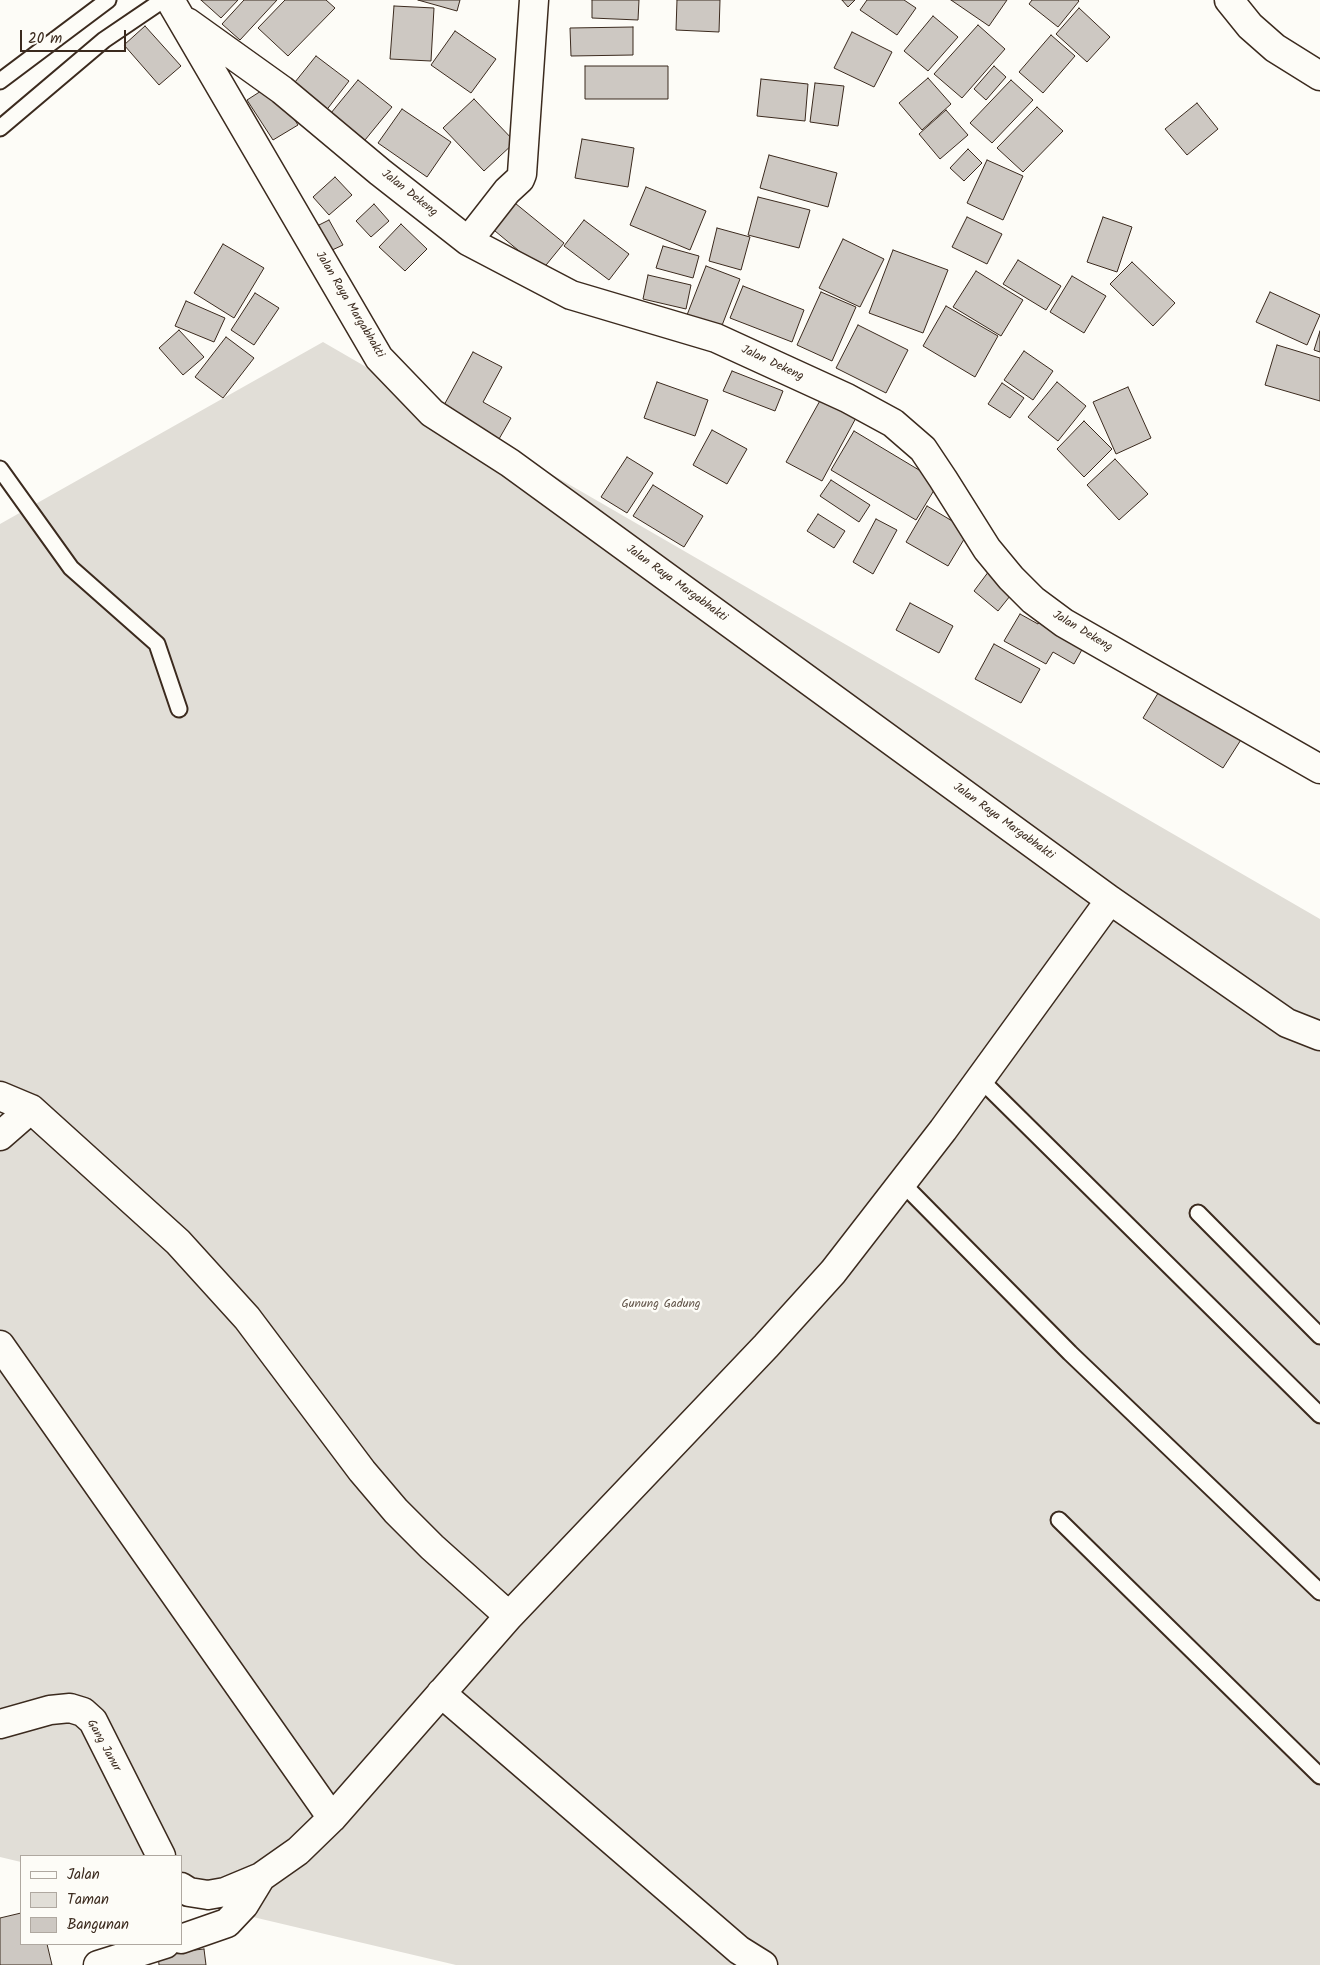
<!DOCTYPE html>
<style>
body{margin:0}
#map{position:relative;width:1320px;height:1965px;overflow:hidden;background:#fdfcf7;font-family:Kalam,sans-serif}
canvas{display:block}
.legend{position:absolute;left:20px;top:1855px;width:162px;height:90px;box-sizing:border-box;background:#fdfcf7;border:1px solid #afa8a0;margin:0;padding:6px 9px;list-style:none;font-size:15px;color:#3b2a1e}
.legend li{display:flex;align-items:center;gap:10px;height:25px}
.legend b{width:25px;border:1px solid #afa8a0}
.scale{position:absolute;left:20px;top:30px;width:106px;height:22px;box-sizing:border-box;border:2px solid #3b2a1e;border-top:0;padding-left:6px;font-size:15px;line-height:18px;white-space:nowrap;color:#3b2a1e;-webkit-text-stroke:4px #fdfcf7;paint-order:stroke}
</style>
<div id="map">
<canvas width="1320" height="1965"></canvas>
<ul class="legend">
<li><b style="height:6px;background:#fdfcf7"></b>Jalan</li>
<li><b style="height:14px;background:#e1ded7"></b>Taman</li>
<li><b style="height:14px;background:#cdc8c2"></b>Bangunan</li>
</ul>
<div class="scale">20 m</div>
</div>
<script>
const c = document.querySelector('canvas').getContext('2d');
c.lineJoin = 'round';
function paint(path, color) { c.fillStyle = color; c.fill(path, 'evenodd'); }
const toPath = rows => new Path2D(rows.map(r => 'M' + r).join(''));
function stroke(path, color, width, dash) { c.strokeStyle = color; c.lineWidth = width; c.lineCap = dash ? 'butt' : 'round'; c.setLineDash(dash || []); c.stroke(path); }
function write(font, color, halo, rows, align = 'center') {
  c.font = font + ' Kalam,sans-serif'; c.lineWidth = 5; c.setLineDash([]); c.textBaseline = 'middle'; c.strokeStyle = halo; c.fillStyle = color; for (const [text, x, y, turn = 0] of rows) {
    c.save(); c.translate(x, y); c.rotate((+turn || 0) * Math.PI / 180); c.textAlign = isNaN(turn) ? turn : align; if (halo) c.strokeText(text, 0, 0); c.fillText(text, 0, 0); c.restore();
  }
}
paint(toPath([
 [323,342,1320,919,1320,1965,456,1965,181,1900,181,1856,21,1856,21,1862,0,1857,0,524]
]), '#e1ded7');
const building = toPath([
 [201,0,238,0,221,18,201,0],
 [244,0,277,0,240,40,222,24,244,0],
 [285,0,326,0,335,8,288,56,258,28,285,0],
 [418,0,460,0,457,11,418,0],
 [592,0,639,0,638,20,592,18,592,0],
 [677,0,720,0,719,32,676,30,677,0],
 [842,0,855,0,848,7,842,0],
 [867,0,904,0,916,8,897,35,860,10,867,0],
 [951,0,1007,0,989,26,951,0],
 [1032,0,1078,0,1079,1,1058,27,1029,4,1032,0],
 [394,6,434,8,431,61,390,59,394,6],
 [1079,8,1110,37,1087,62,1056,34,1079,8],
 [933,16,958,37,928,71,904,51,933,16],
 [978,25,1005,49,962,98,934,74,978,25],
 [145,26,181,66,159,85,124,45,145,26],
 [633,27,633,55,571,56,570,28,633,27],
 [455,31,496,59,471,93,431,65,455,31],
 [852,32,892,52,874,87,834,68,852,32],
 [1051,35,1075,56,1043,93,1019,72,1051,35],
 [316,56,349,81,325,112,291,87,316,56],
 [585,66,668,66,668,99,585,99,585,66],
 [994,66,1006,77,986,100,974,89,994,66],
 [928,78,951,104,922,130,899,103,928,78],
 [761,79,808,84,805,121,757,116,761,79],
 [358,80,392,107,365,140,331,113,358,80],
 [1011,80,1033,100,992,143,970,123,1011,80],
 [815,83,844,86,838,126,810,122,815,83],
 [272,84,298,125,273,140,247,100,272,84],
 [474,99,515,142,484,171,443,128,474,99],
 [1197,103,1218,129,1187,155,1165,129,1197,103],
 [1037,107,1063,131,1023,172,997,148,1037,107],
 [402,109,451,142,427,177,378,143,402,109],
 [946,110,968,135,940,159,919,134,946,110],
 [582,139,634,148,628,187,575,178,582,139],
 [968,149,982,163,964,181,950,168,968,149],
 [769,155,837,173,828,207,760,188,769,155],
 [987,160,1023,176,1003,220,967,203,987,160],
 [335,177,352,195,329,215,313,197,335,177],
 [646,187,706,211,690,250,630,225,646,187],
 [758,197,810,210,799,248,748,235,758,197],
 [510,199,564,243,542,270,489,226,510,199],
 [374,204,389,221,371,237,356,221,374,204],
 [967,217,1002,234,987,264,952,247,967,217],
 [1103,217,1132,227,1117,272,1087,262,1103,217],
 [329,220,343,245,330,251,317,226,329,220],
 [584,220,629,254,609,280,564,246,584,220],
 [401,224,427,249,405,271,379,247,401,224],
 [717,228,750,237,741,270,709,261,717,228],
 [843,239,884,259,860,307,819,288,843,239],
 [223,244,264,268,234,318,194,293,223,244],
 [663,246,699,256,693,278,656,268,663,246],
 [893,250,948,270,923,333,869,313,893,250],
 [1018,260,1061,286,1046,310,1003,284,1018,260],
 [1132,262,1175,303,1153,326,1110,284,1132,262],
 [706,266,740,279,721,328,687,315,706,266],
 [976,271,1023,300,1001,336,953,307,976,271],
 [648,275,691,285,686,309,643,299,648,275],
 [1072,276,1106,296,1084,333,1050,312,1072,276],
 [743,286,804,310,792,342,730,318,743,286],
 [821,292,856,307,832,361,797,345,821,292],
 [1270,292,1320,315,1307,345,1256,322,1270,292],
 [255,293,279,308,254,345,231,330,255,293],
 [186,301,225,318,214,342,175,326,186,301],
 [946,306,998,336,975,377,923,346,946,306],
 [858,325,908,350,886,393,836,368,858,325],
 [179,330,204,357,183,375,159,348,179,330],
 [1320,331,1320,352,1314,350,1320,331],
 [226,337,254,358,223,398,195,377,226,337],
 [1277,345,1320,358,1320,401,1265,385,1277,345],
 [1024,351,1053,371,1033,400,1004,380,1024,351],
 [473,352,502,367,483,402,511,418,499,439,443,407,473,352],
 [732,371,783,391,775,411,723,391,732,371],
 [657,382,708,400,695,436,644,418,657,382],
 [1057,382,1086,406,1058,441,1028,417,1057,382],
 [1002,383,1024,398,1010,418,988,404,1002,383],
 [1128,387,1151,438,1116,454,1093,402,1128,387],
 [822,397,857,416,822,481,786,462,822,397],
 [1084,421,1112,449,1084,477,1057,449,1084,421],
 [712,430,747,449,727,484,693,465,712,430],
 [854,431,939,482,916,520,831,470,854,431],
 [627,457,653,473,627,513,601,497,627,457],
 [1115,459,1148,494,1119,520,1087,485,1115,459],
 [831,480,870,505,859,522,820,496,831,480],
 [653,485,703,516,684,547,633,516,653,485],
 [927,506,969,531,948,566,906,542,927,506],
 [818,514,845,531,834,548,807,531,818,514],
 [876,519,897,530,873,574,853,562,876,519],
 [989,571,1014,591,998,611,974,591,989,571],
 [910,603,953,626,939,653,896,630,910,603],
 [1020,614,1038,624,1040,621,1084,646,1074,664,1053,652,1046,664,1004,641,1020,614],
 [994,644,1040,669,1021,703,975,679,994,644],
 [1163,685,1244,735,1223,768,1143,718,1163,685],
 [21,1913,21,1944,47,1944,52,1965,0,1965,0,1918,21,1913],
 [204,1949,206,1965,159,1965,158,1954,204,1949]
]);
paint(building, '#cdc8c2');
stroke(building, '#3b2a1e', 1);
const lane = toPath([
 [0,81,108,0],
 [0,128,104,40,163,0],
 [0,469,71,568,157,644,179,709],
 [980,1079,1320,1415],
 [902,1183,1070,1353,1320,1592],
 [1198,1213,1320,1336],
 [1059,1520,1320,1776]
]);
const street = toPath([
 [170,0,379,358,432,413,510,463,1110,900,1287,1023,1320,1036],
 [1229,0,1250,26,1275,48,1320,76],
 [187,22,282,90,380,172,468,241,571,295,716,338,847,398,893,423,923,449,943,479,987,549,1011,578,1033,600,1064,623,1320,769],
 [468,241,507,191,520,179,522,174,534,0],
 [0,1096,31,1109,178,1242,247,1318,362,1471,396,1511,432,1547,509,1616],
 [0,1136,31,1109],
 [0,1345,332,1818],
 [441,1693,739,1950,763,1965],
 [0,1724,50,1710,70,1708,83,1712,93,1721,161,1856],
 [181,1887,189,1892,208,1895,225,1892,261,1877,298,1851,332,1818,509,1616,766,1346,833,1272,943,1130,1110,900],
 [181,1939,227,1923,244,1905,261,1877],
 [98,1965,165,1944]
]);
stroke(lane, '#3b2a1e', 19);
stroke(street, '#3b2a1e', 31);
stroke(lane, '#fdfcf7', 15);
stroke(street, '#fdfcf7', 28);
write('12px', '#3b2a1e', '#fdfcf7', [
 ["Jalan Dekeng",409,194,38],
 ["Jalan Raya Margabhakti",349,305,59],
 ["Jalan Dekeng",772,364,25],
 ["Jalan Raya Margabhakti",676,584,36],
 ["Jalan Dekeng",1082,632,31],
 ["Jalan Raya Margabhakti",1003,822,36],
 ["Gang Janur",103,1746,61]
]);
write('12px', '#64574c', '#fdfcf7', [
 ["Gunung Gadung",661,1305]
]);
</script>
